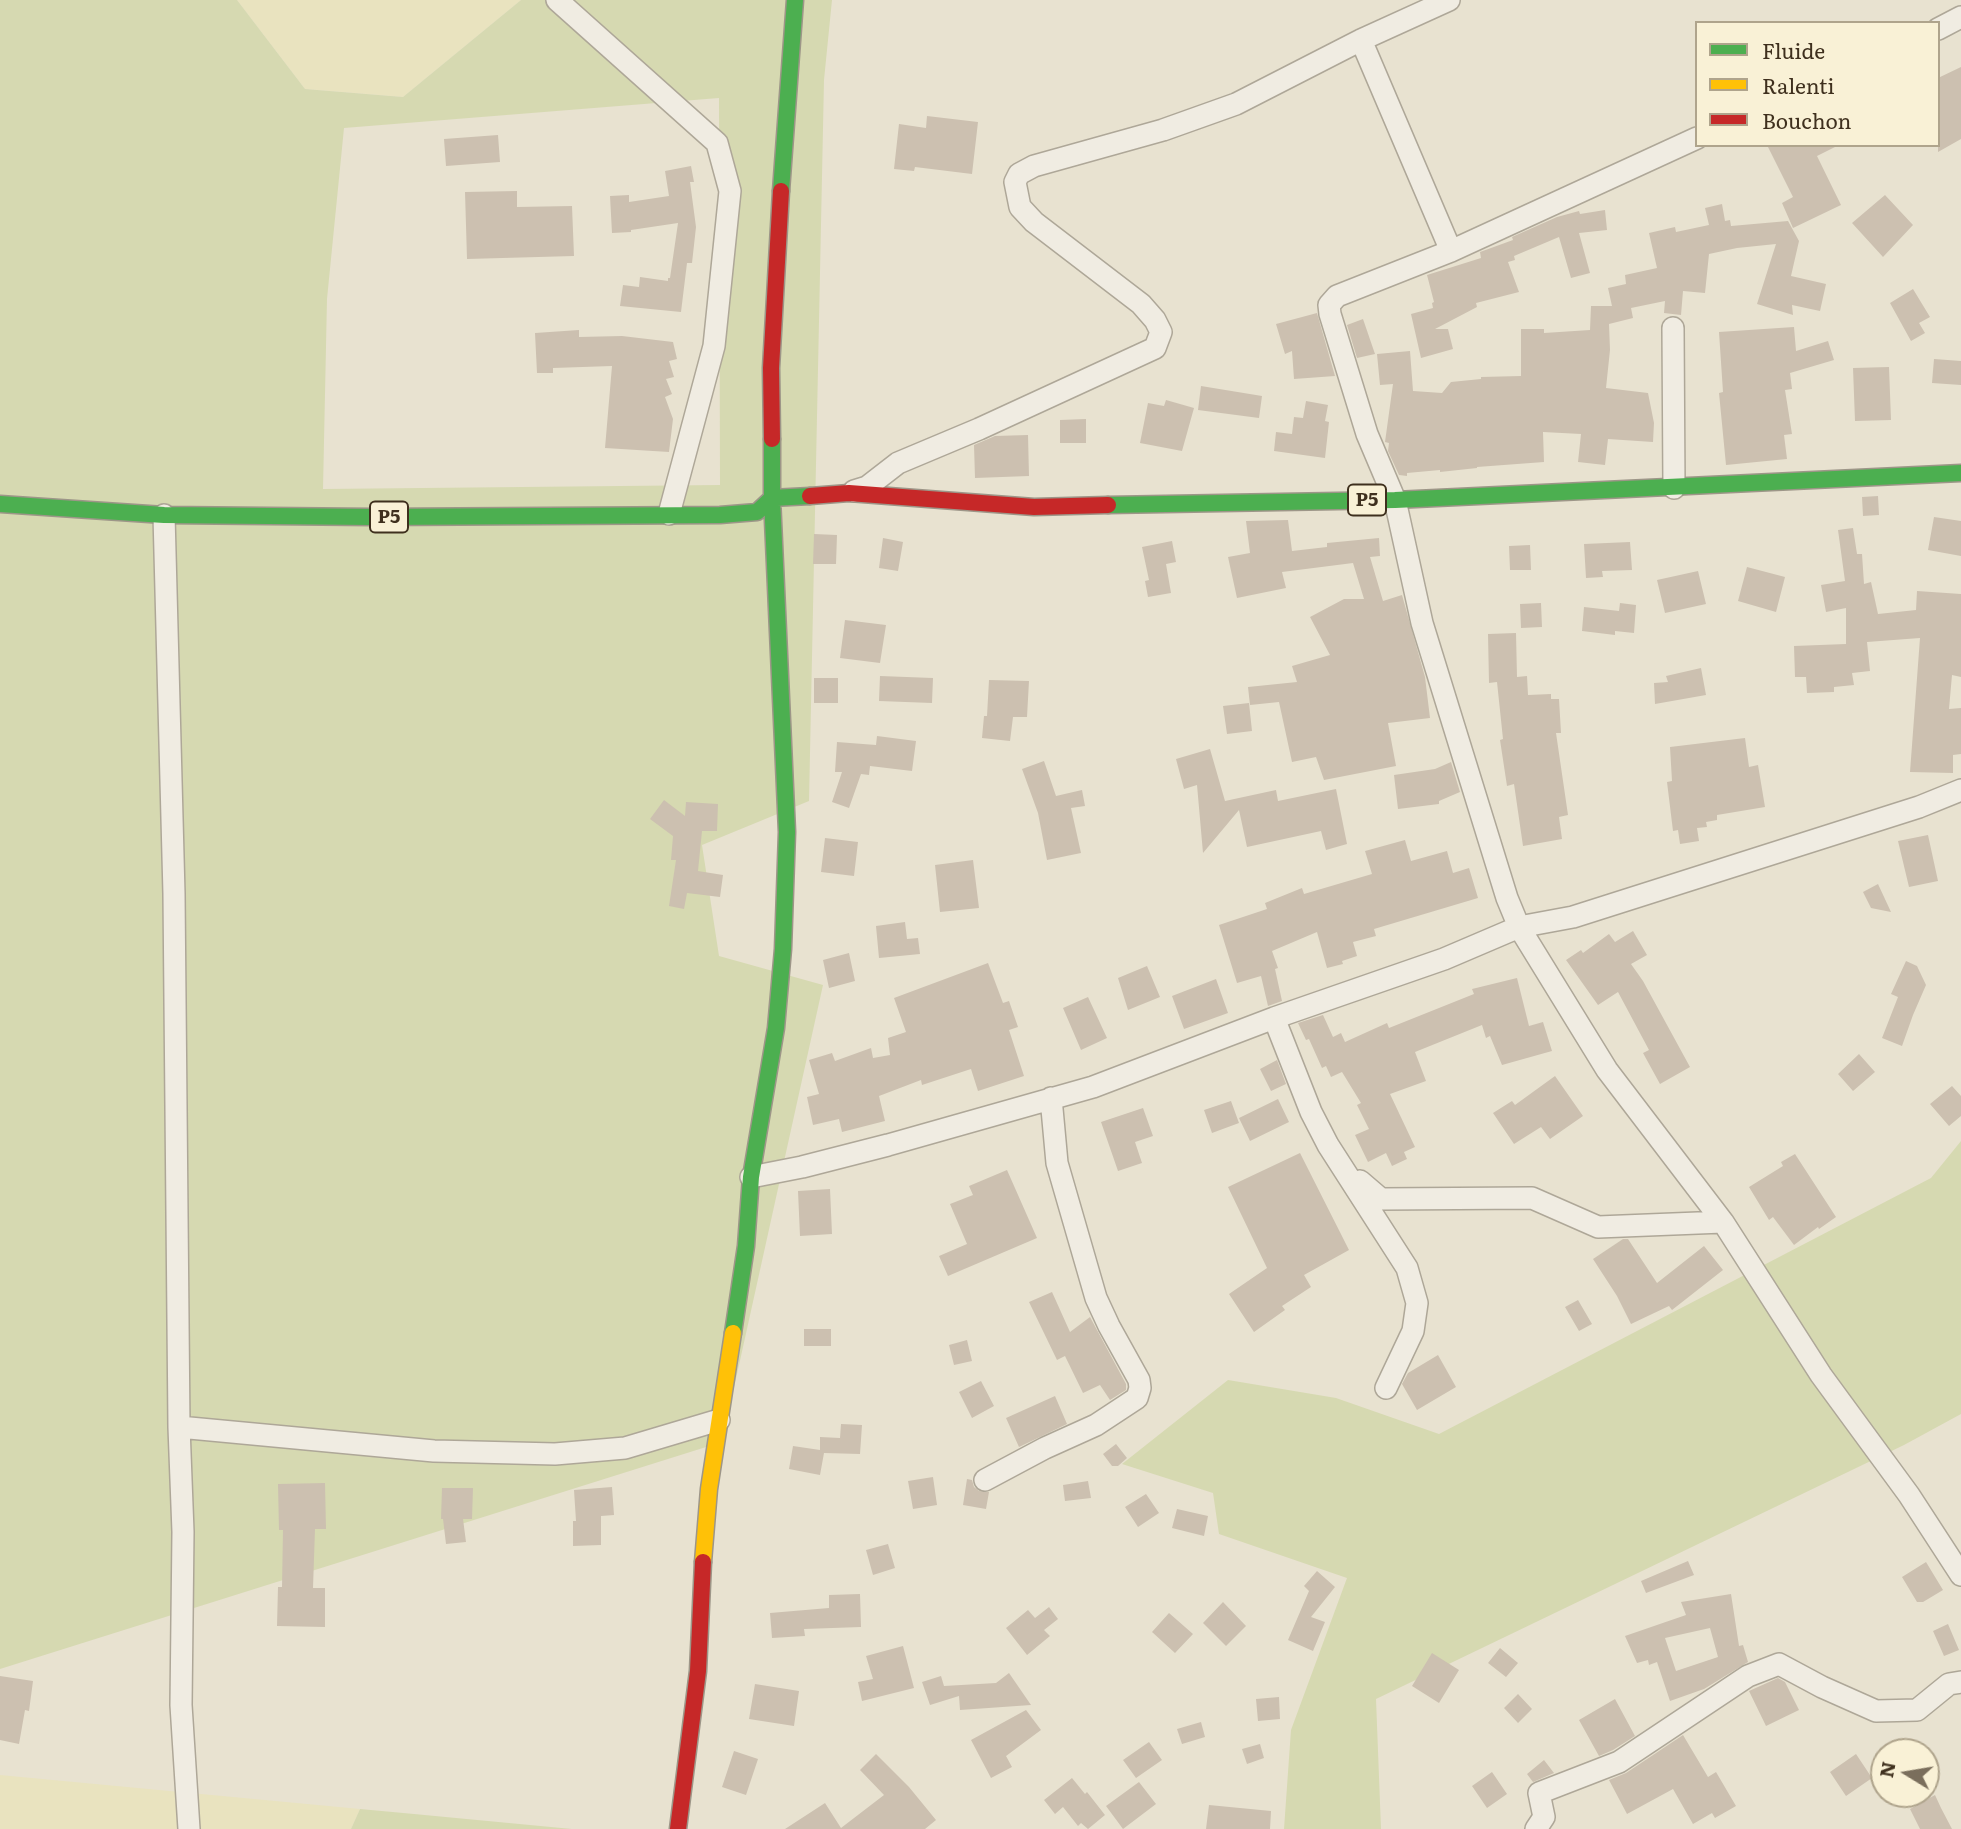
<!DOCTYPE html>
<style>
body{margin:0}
#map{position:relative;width:1961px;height:1829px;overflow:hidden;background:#e8e2d0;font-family:Literata,serif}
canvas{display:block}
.legend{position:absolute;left:1695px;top:21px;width:245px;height:126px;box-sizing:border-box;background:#f9f1d6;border:2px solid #afa48c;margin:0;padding:9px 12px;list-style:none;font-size:21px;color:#3f301e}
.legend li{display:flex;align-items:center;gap:14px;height:35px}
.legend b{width:35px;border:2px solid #afa48c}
.north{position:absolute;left:1870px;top:1738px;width:70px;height:70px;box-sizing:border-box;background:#f9f1d6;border:2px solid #afa48c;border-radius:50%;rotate:281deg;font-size:19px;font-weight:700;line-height:28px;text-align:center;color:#3f301e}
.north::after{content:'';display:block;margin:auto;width:24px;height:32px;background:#7a6e5c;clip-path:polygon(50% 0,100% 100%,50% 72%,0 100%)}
</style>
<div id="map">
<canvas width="1961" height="1829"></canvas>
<ul class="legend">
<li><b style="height:9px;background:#4caf50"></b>Fluide</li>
<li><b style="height:9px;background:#ffc107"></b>Ralenti</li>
<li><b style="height:9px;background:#c62828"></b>Bouchon</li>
</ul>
<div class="north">N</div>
</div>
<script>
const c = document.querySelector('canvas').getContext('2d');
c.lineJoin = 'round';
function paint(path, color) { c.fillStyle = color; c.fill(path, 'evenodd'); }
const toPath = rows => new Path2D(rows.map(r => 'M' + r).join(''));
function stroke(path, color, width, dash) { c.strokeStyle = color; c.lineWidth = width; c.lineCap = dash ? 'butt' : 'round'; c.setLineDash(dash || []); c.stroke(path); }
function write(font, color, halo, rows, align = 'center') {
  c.font = font + ' Literata,serif'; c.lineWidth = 5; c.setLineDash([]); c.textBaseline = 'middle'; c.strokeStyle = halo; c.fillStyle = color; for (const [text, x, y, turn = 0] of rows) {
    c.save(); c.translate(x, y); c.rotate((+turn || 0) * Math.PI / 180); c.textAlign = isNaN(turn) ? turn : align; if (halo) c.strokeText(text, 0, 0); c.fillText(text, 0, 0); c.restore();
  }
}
paint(toPath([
 [237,0,521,0,403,97,305,89],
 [0,1775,360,1809,351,1829,0,1829]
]), '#e9e3bf');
paint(toPath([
 [0,0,237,0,305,89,403,97,521,0,832,0,824,80,809,801,702,845,719,956,823,985,722,1442,0,1669],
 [719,98,720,485,323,489,327,299,344,128],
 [1961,1141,1961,1414,1904,1445,1376,1699,1381,1829,1284,1829,1291,1730,1347,1578,1219,1534,1213,1493,1122,1464,1228,1380,1336,1398,1439,1434,1931,1178],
 [360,1809,414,1814,572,1829,351,1829]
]), '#d6d9b1');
paint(toPath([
 [1961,67,1961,139,1938,152,1938,78],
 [927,116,978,122,972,174,915,167,914,171,894,169,899,124,926,128],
 [498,135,500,162,446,166,444,139],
 [1767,145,1839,145,1817,156,1841,205,1793,228,1782,203,1793,197],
 [691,166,694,182,690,182,696,227,692,263,687,263,681,312,620,306,623,285,639,287,640,277,668,281,668,278,670,278,678,223,631,230,631,232,612,233,610,196,629,195,629,202,669,196,665,171],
 [517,191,517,207,572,206,574,256,467,259,465,192],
 [1885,195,1913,225,1883,257,1852,223],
 [1722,204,1725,221,1730,220,1731,226,1788,221,1799,241,1791,276,1826,284,1820,311,1792,305,1793,315,1757,304,1776,244,1737,248,1709,254,1705,293,1683,291,1681,315,1664,313,1665,301,1631,308,1633,318,1609,324,1610,350,1606,388,1648,393,1654,423,1653,442,1608,439,1605,465,1578,462,1581,434,1543,432,1544,462,1477,467,1477,468,1440,472,1440,470,1407,473,1407,476,1399,475,1388,451,1389,443,1385,442,1393,384,1380,385,1377,354,1410,351,1413,391,1442,393,1451,382,1481,379,1481,377,1521,376,1521,329,1544,329,1544,333,1590,330,1591,306,1612,306,1608,288,1626,284,1625,275,1657,268,1649,233,1675,227,1676,232,1709,225,1705,208],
 [1605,210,1607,230,1579,233,1590,273,1571,278,1559,237,1514,256,1515,260,1508,262,1519,292,1476,303,1477,307,1435,329,1448,329,1453,349,1421,358,1411,314,1433,308,1432,303,1434,302,1427,275,1481,258,1480,252,1513,240,1512,237,1557,217,1579,211,1580,214],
 [1913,289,1930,317,1919,323,1925,333,1911,341,1890,303],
 [1317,313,1335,376,1294,379,1292,351,1285,354,1276,324],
 [1363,319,1375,354,1357,358,1347,325],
 [1794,327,1796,351,1828,341,1834,360,1790,373,1792,389,1785,390,1792,434,1784,435,1787,459,1726,465,1719,393,1723,392,1719,332],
 [579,330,579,337,622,336,673,342,677,359,669,361,674,377,666,379,672,394,665,397,673,419,669,452,605,448,612,366,553,368,553,373,537,373,535,333],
 [1934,359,1961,361,1961,385,1932,383],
 [1889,367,1891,420,1855,421,1853,368],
 [1201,386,1262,396,1259,418,1198,410],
 [1166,400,1194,408,1182,451,1140,443,1148,403,1164,406],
 [1306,401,1328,405,1325,421,1329,422,1325,458,1274,451,1276,432,1292,434,1294,417,1303,418],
 [1086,419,1086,443,1060,443,1060,420],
 [1028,435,1029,476,975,478,974,445,995,436],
 [1878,496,1879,515,1863,516,1862,497],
 [1934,517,1961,521,1961,556,1928,550],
 [1288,520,1292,551,1327,547,1327,543,1379,538,1380,556,1370,557,1383,601,1402,595,1425,677,1430,718,1388,723,1396,766,1324,780,1316,757,1292,762,1279,702,1250,705,1248,687,1297,682,1292,666,1330,655,1310,617,1344,599,1364,599,1353,563,1282,572,1286,588,1237,598,1228,557,1250,553,1246,521],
 [1853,528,1857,554,1862,554,1864,584,1871,582,1878,614,1916,610,1917,591,1961,594,1961,677,1952,675,1949,709,1961,708,1961,754,1953,755,1953,773,1910,772,1920,638,1867,642,1870,671,1852,673,1854,685,1834,687,1834,692,1807,693,1806,677,1795,677,1794,646,1846,644,1846,608,1826,612,1821,585,1845,581,1838,530],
 [814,534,837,535,836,564,813,564],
 [883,538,903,542,898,571,879,568],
 [1172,541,1176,562,1166,564,1171,593,1148,597,1145,581,1149,580,1142,547],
 [1630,542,1632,570,1602,571,1603,577,1586,578,1584,544],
 [1530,545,1531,570,1510,570,1509,546],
 [1747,567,1785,577,1776,612,1738,601],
 [1698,571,1706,604,1665,613,1657,580],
 [1541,603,1542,627,1521,628,1520,604],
 [1620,603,1636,605,1634,633,1615,631,1615,635,1582,631,1584,607,1619,611],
 [845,620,886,625,880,663,840,658],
 [1516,633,1517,677,1527,676,1528,695,1551,694,1551,699,1559,699,1561,733,1556,733,1568,815,1559,817,1562,839,1523,846,1514,784,1507,786,1500,740,1503,739,1497,682,1489,683,1488,634],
 [1701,668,1706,695,1655,704,1654,683,1668,682,1666,676],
 [880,676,933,678,932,703,879,701],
 [814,678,838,678,838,703,814,703],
 [989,680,1029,681,1027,717,1013,717,1010,741,982,738,984,716,987,716],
 [1249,703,1252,731,1227,734,1223,706],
 [877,736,916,741,912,771,870,766,869,775,861,774,849,808,832,802,842,772,835,772,837,742,876,745],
 [1745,738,1749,767,1758,765,1765,807,1717,815,1717,820,1706,822,1707,827,1697,828,1699,841,1680,844,1678,830,1673,831,1667,782,1672,781,1670,747],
 [1210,749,1225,801,1276,790,1278,801,1336,789,1347,844,1326,850,1321,831,1247,847,1239,810,1203,853,1197,785,1184,789,1176,759],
 [1044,761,1056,796,1082,790,1085,806,1071,808,1081,853,1047,860,1038,813,1022,769],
 [1451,762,1460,792,1439,801,1439,804,1398,809,1394,775,1435,769],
 [664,800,685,816,686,802,718,804,717,831,702,831,698,871,723,875,720,897,687,893,684,909,669,906,676,860,671,860,673,836,650,819],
 [1928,835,1938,881,1909,887,1898,841],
 [825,838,858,842,854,876,821,872],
 [1405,840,1411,861,1447,851,1453,873,1469,868,1478,898,1374,929,1376,936,1353,942,1357,956,1342,961,1343,964,1327,968,1317,932,1272,951,1278,968,1275,969,1282,1001,1268,1006,1261,976,1237,983,1219,925,1267,909,1265,903,1302,888,1304,894,1372,874,1365,851],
 [973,860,979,908,940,912,935,865],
 [1878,884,1891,912,1871,908,1863,892],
 [905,922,907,939,918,938,920,954,879,958,876,926],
 [1633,931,1647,955,1631,964,1643,981,1690,1067,1660,1084,1643,1053,1649,1050,1618,992,1598,1005,1566,960,1581,950,1583,953,1609,934,1615,942],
 [849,953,855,981,829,988,823,960],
 [1906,961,1917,966,1926,985,1913,1015,1902,1046,1882,1038,1898,997,1891,994],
 [988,963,1003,1003,1009,1001,1018,1027,1009,1030,1024,1076,978,1091,971,1069,922,1085,921,1080,879,1096,885,1121,842,1132,839,1119,813,1125,807,1097,819,1094,809,1060,832,1053,835,1061,871,1048,873,1058,890,1055,888,1038,906,1032,894,998],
 [1147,966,1160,997,1128,1010,1118,978],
 [1517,978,1529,1026,1543,1022,1552,1051,1502,1065,1490,1036,1486,1038,1482,1025,1415,1052,1426,1081,1390,1094,1415,1147,1404,1152,1407,1159,1392,1166,1386,1153,1368,1162,1355,1135,1369,1129,1357,1105,1361,1103,1342,1072,1331,1077,1326,1066,1322,1068,1309,1039,1306,1040,1298,1023,1323,1015,1333,1037,1341,1033,1345,1042,1387,1023,1389,1028,1474,994,1472,989],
 [1216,979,1228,1013,1184,1029,1172,996],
 [1088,997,1107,1038,1081,1050,1063,1008],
 [1859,1054,1875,1072,1853,1091,1838,1074],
 [1277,1060,1286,1084,1271,1091,1260,1069],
 [1555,1076,1583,1116,1550,1139,1541,1127,1514,1144,1493,1113,1512,1101,1515,1105],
 [1952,1086,1961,1096,1961,1116,1949,1126,1930,1104],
 [1278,1099,1289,1122,1250,1141,1239,1118],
 [1231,1101,1239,1123,1212,1133,1204,1110],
 [1143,1108,1153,1136,1135,1142,1142,1163,1118,1171,1101,1122],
 [1300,1153,1349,1250,1304,1275,1311,1287,1282,1306,1285,1310,1254,1332,1229,1294,1267,1268,1228,1187],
 [1795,1154,1836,1217,1819,1229,1818,1227,1794,1245,1773,1217,1769,1220,1749,1187,1783,1166,1781,1162],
 [1007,1170,1037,1238,948,1276,939,1256,967,1244,950,1204,973,1195,969,1186],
 [830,1189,832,1234,800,1236,798,1191],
 [1623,1239,1628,1239,1657,1283,1704,1246,1723,1270,1672,1310,1669,1306,1631,1324,1617,1296,1593,1259],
 [1052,1292,1070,1332,1090,1317,1126,1384,1126,1390,1110,1400,1100,1385,1083,1393,1065,1356,1057,1360,1029,1302],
 [1578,1300,1592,1324,1579,1331,1565,1307],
 [804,1329,831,1329,831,1346,804,1346],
 [967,1340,972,1361,954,1365,949,1345],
 [1438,1355,1456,1387,1417,1410,1402,1384,1408,1373],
 [981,1381,994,1406,972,1418,959,1392],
 [1055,1396,1067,1424,1019,1447,1006,1418],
 [841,1424,862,1425,860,1454,824,1453,820,1475,789,1469,793,1446,820,1450,820,1437,840,1438],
 [1116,1444,1127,1458,1118,1466,1112,1466,1103,1454],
 [933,1477,937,1505,913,1509,908,1481],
 [967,1479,972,1480,974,1487,979,1491,989,1492,986,1509,963,1505],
 [1088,1481,1091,1498,1065,1501,1063,1485],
 [325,1483,326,1529,315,1529,313,1588,325,1588,325,1627,277,1626,278,1587,282,1587,283,1530,279,1530,278,1484],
 [612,1487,614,1515,601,1516,601,1545,573,1546,573,1521,576,1521,574,1490],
 [442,1488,473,1488,472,1519,463,1519,466,1542,446,1544,443,1519,441,1519],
 [1146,1494,1159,1513,1138,1527,1125,1507],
 [1177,1509,1208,1516,1204,1536,1172,1528],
 [888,1544,895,1568,873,1575,866,1550],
 [1688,1561,1694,1575,1646,1593,1641,1581],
 [1926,1562,1943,1590,1923,1602,1917,1602,1902,1577],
 [1317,1571,1335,1587,1311,1617,1325,1622,1313,1651,1288,1640,1309,1591,1304,1586],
 [860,1594,861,1627,804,1629,805,1636,772,1638,770,1613,829,1608,829,1595],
 [1731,1594,1739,1646,1743,1645,1748,1662,1704,1689,1670,1701,1657,1662,1649,1665,1648,1660,1637,1663,1625,1636,1686,1615,1681,1602],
 [1710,1628,1718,1657,1676,1671,1665,1638],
 [1223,1602,1246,1626,1226,1646,1203,1623],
 [1049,1607,1058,1619,1044,1630,1050,1636,1027,1655,1006,1628,1028,1610,1035,1618],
 [1169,1613,1193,1634,1175,1653,1152,1632],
 [1948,1624,1959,1650,1944,1656,1933,1631],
 [903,1646,914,1688,862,1701,858,1682,873,1679,866,1656],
 [1500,1648,1518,1663,1506,1677,1488,1663],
 [1432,1653,1459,1670,1439,1703,1412,1686],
 [1009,1673,1031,1705,960,1710,959,1696,930,1705,922,1682,941,1676,944,1686,996,1683],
 [0,1676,33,1681,29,1711,25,1710,19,1744,0,1740],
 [1778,1678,1785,1682,1799,1710,1766,1726,1749,1691],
 [755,1684,799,1691,794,1726,749,1719],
 [1518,1694,1532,1709,1518,1723,1504,1708],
 [1279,1697,1280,1719,1258,1721,1256,1699],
 [1615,1699,1635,1736,1613,1750,1599,1756,1579,1720],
 [1026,1710,1041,1730,1006,1756,1012,1767,991,1778,971,1740],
 [1201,1722,1205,1737,1182,1744,1177,1729],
 [1683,1735,1708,1777,1716,1772,1736,1806,1715,1818,1712,1813,1693,1824,1673,1789,1627,1814,1609,1780,1626,1773],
 [1149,1742,1162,1760,1136,1778,1123,1760],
 [1260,1744,1264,1758,1247,1764,1242,1749],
 [734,1751,758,1759,746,1795,722,1787],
 [876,1754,909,1787,936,1820,925,1829,785,1829,825,1803,841,1828,884,1795,860,1770],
 [1856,1754,1872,1778,1846,1796,1830,1772],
 [1544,1760,1554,1773,1533,1782,1527,1774],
 [1492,1772,1507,1794,1487,1808,1472,1786],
 [1072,1778,1085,1794,1087,1792,1105,1815,1088,1829,1081,1823,1078,1826,1063,1807,1055,1814,1044,1800],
 [1139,1782,1156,1804,1123,1829,1106,1806],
 [1935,1795,1941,1808,1952,1829,1920,1829,1910,1809],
 [1209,1805,1271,1811,1270,1829,1206,1829]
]), '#ccc0b0');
const street = toPath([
 [557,0,717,143,730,191,714,346,669,514],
 [1938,29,1961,17],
 [1361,40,1451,251],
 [1697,138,1451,251,1337,296,1329,305,1330,314,1367,434,1395,500,1422,623,1507,898,1519,927,1607,1070,1723,1222,1821,1375,1909,1495,1961,1575],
 [1673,328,1674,488],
 [854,491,867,487,898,463,979,429,1155,348,1161,332,1155,320,1141,304,1034,222,1020,207,1015,182,1019,174,1034,166,1163,130,1236,104,1361,40,1449,0],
 [164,515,174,894,179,1427,183,1532,181,1705,189,1829],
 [1274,1018,1311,1112,1328,1145,1407,1268,1417,1303,1413,1331,1386,1388],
 [751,1177,802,1167,888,1145,1093,1087,1274,1018,1444,959,1519,927,1573,917,1919,807,1961,790],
 [1360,1181,1381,1199,1532,1198,1598,1227,1723,1222],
 [179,1427,434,1451,555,1454,625,1448,719,1420],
 [985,1480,1045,1448,1096,1425,1137,1398,1140,1388,1139,1380,1109,1326,1096,1298,1057,1163,1051,1098],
 [1536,1829,1544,1817,1539,1793,1619,1762,1748,1676,1779,1664,1822,1687,1876,1711,1917,1710,1949,1684,1961,1682]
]);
const fast = toPath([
 [781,191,795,0],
 [0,504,164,515,374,517,720,515,757,512,772,498,810,496],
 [1108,505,1395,500,1961,473],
 [733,1333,746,1246,751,1177,776,1028,783,949,787,832,772,498,772,439]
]);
const slow = toPath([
 [703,1562,709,1489,733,1333]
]);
const jam = toPath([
 [772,439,771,368,781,191],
 [810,496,849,493,1034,507,1108,505],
 [678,1829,698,1671,703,1562]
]);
stroke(street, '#aea798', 24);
stroke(fast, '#9d9688', 19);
stroke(slow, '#9d9688', 19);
stroke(jam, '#9d9688', 19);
stroke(street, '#f0ece2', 21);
stroke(fast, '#4caf50', 16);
stroke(slow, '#ffc107', 16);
stroke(jam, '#c62828', 16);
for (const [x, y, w] of [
 [1367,500,38],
 [389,517,38]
]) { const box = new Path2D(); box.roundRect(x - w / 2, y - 15.5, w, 31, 5); c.fillStyle = '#f9f1d6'; c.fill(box); stroke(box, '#3f301e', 2); }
write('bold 19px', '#3f301e', null, [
 ["P5",1367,500],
 ["P5",389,517]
]);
</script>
